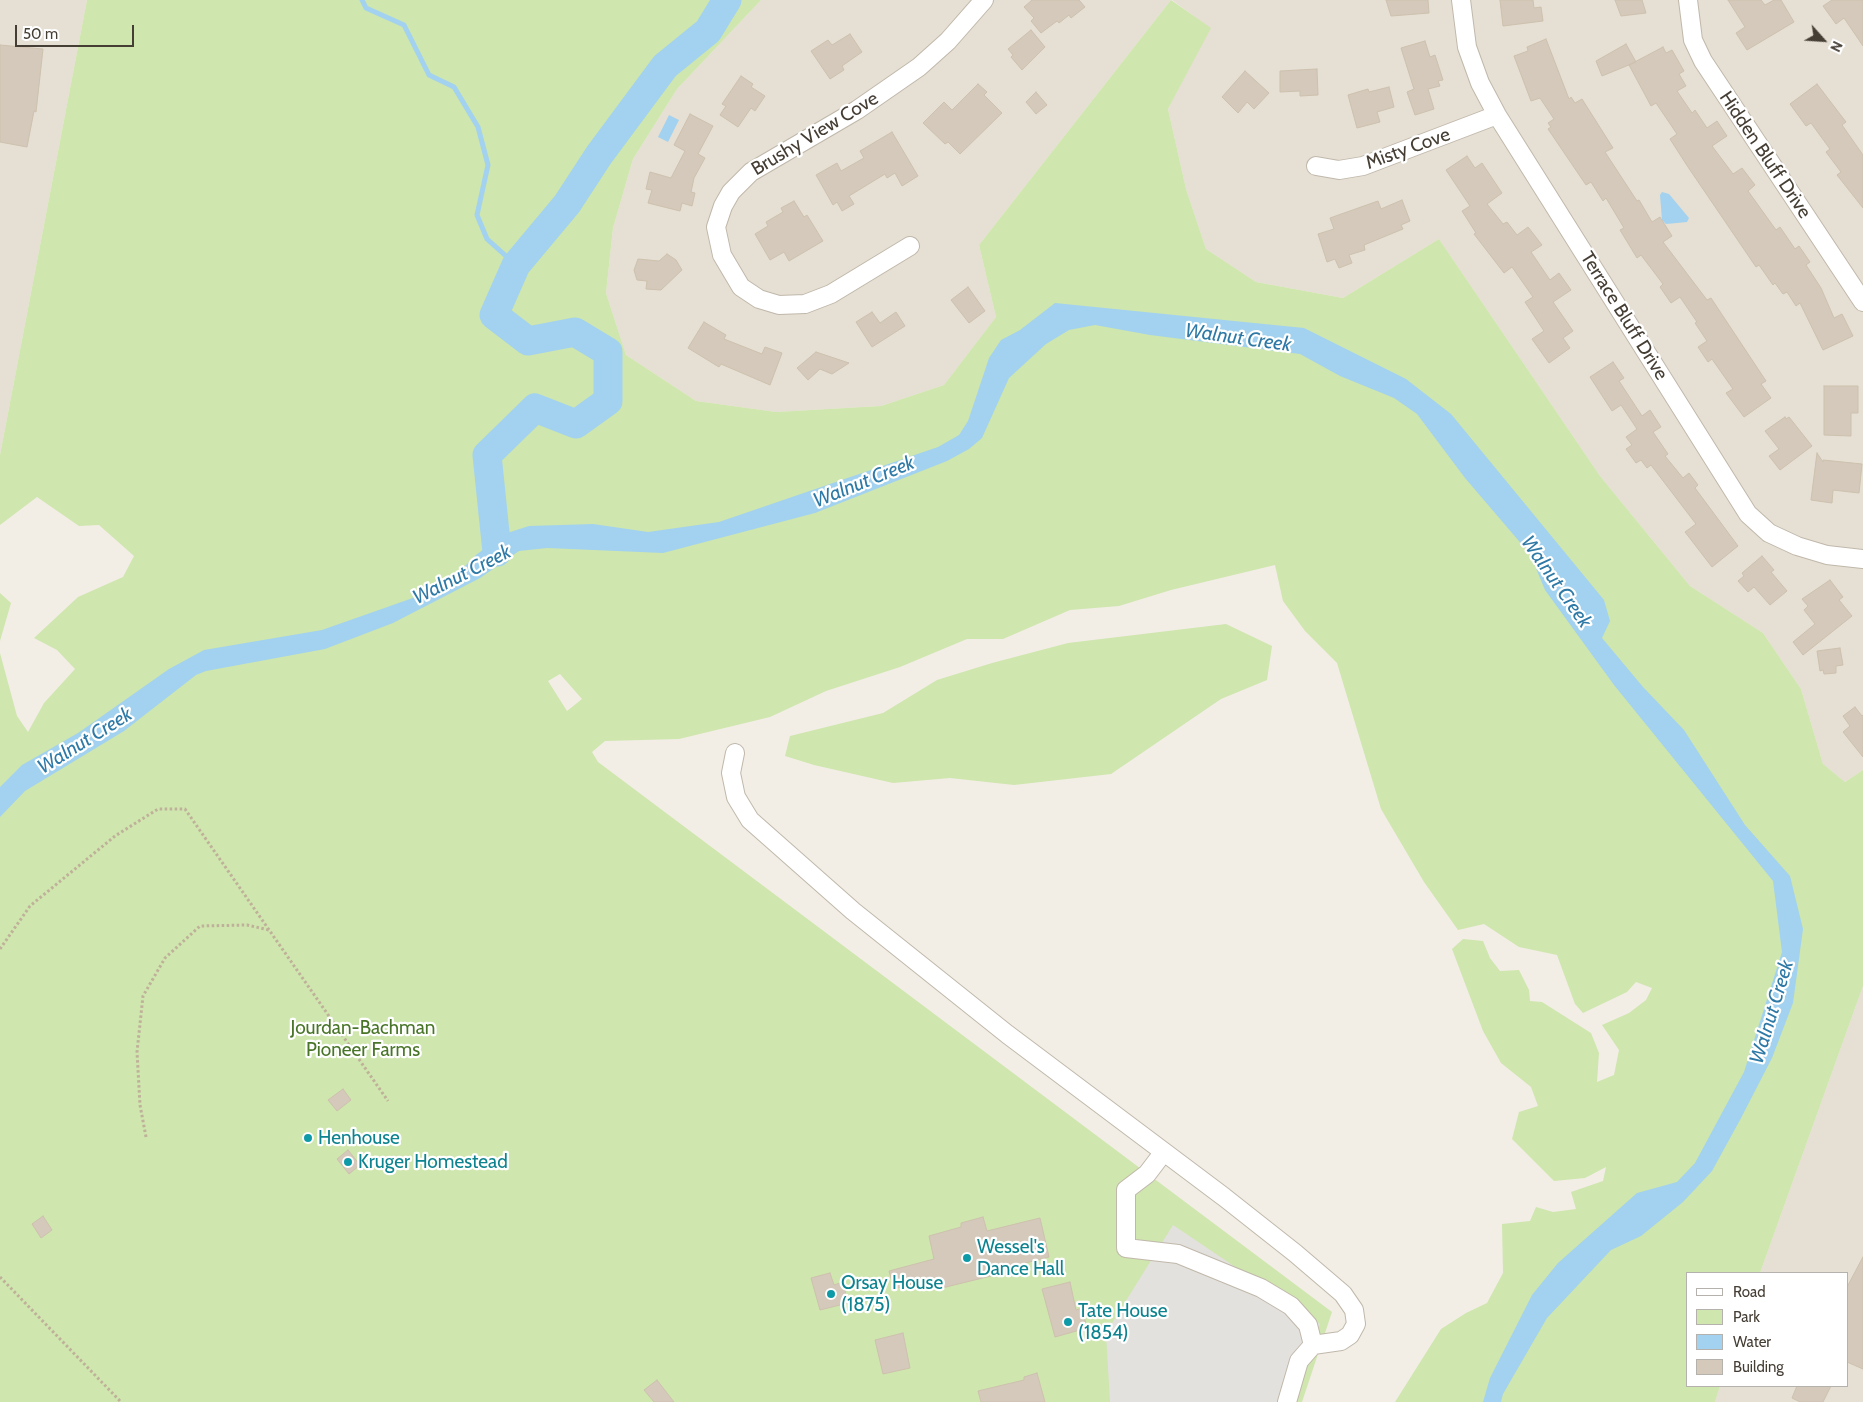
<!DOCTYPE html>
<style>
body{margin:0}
#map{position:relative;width:1863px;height:1402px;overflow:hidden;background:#f2eee5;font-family:Cabin,sans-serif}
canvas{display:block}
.legend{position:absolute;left:1686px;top:1272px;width:162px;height:115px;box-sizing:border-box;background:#fff;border:1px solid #b5b2ae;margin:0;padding:6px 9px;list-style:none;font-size:15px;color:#453e35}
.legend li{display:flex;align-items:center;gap:10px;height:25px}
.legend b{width:25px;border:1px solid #b5b2ae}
.north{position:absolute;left:1798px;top:15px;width:50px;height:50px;-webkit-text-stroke:4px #fff;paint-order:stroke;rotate:116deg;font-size:14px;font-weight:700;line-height:20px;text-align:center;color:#453e35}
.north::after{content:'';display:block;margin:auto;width:18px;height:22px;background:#453e35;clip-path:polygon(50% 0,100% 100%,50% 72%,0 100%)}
.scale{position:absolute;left:15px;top:25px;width:119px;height:22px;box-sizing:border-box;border:2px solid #453e35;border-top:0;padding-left:6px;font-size:15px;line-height:18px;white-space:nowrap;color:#453e35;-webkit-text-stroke:4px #fff;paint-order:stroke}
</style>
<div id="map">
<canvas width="1863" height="1402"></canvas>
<ul class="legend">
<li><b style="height:6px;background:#fff"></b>Road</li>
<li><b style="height:14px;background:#cfe6ae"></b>Park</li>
<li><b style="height:14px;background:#a2d2ef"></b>Water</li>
<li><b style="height:14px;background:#d4c9bb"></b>Building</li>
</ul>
<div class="north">N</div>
<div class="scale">50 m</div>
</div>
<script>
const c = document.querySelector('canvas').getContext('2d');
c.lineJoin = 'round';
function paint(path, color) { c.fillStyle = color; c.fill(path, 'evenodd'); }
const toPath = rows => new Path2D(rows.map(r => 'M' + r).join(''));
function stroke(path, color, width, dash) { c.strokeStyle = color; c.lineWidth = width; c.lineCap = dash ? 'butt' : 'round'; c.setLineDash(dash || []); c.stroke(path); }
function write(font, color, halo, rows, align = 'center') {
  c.font = font + ' Cabin,sans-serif'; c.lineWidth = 4.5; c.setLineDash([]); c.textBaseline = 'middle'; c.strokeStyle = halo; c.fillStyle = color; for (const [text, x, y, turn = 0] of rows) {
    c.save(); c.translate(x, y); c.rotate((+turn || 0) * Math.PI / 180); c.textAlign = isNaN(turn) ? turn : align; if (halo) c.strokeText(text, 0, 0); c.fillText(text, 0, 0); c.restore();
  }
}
paint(toPath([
 [0,0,87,0,0,455],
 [761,0,1171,0,979,245,996,317,944,385,881,406,776,412,696,401,626,355,606,293,613,228,633,159,677,89],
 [1172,0,1863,0,1863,770,1845,782,1823,764,1801,689,1763,633,1690,586,1600,476,1439,239,1343,298,1256,282,1206,249,1186,189,1168,109,1210,28],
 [1863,986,1863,1402,1715,1402,1720,1386,1847,1386,1847,1273,1760,1273]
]), '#e6dfd3');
paint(toPath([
 [87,0,761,0,677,89,633,159,613,228,606,293,626,355,696,401,776,412,881,406,944,385,996,317,979,245,1171,0,1211,28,1168,109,1186,189,1206,249,1256,282,1343,298,1439,239,1600,476,1690,586,1763,633,1801,689,1823,764,1845,782,1863,770,1863,986,1760,1273,1687,1273,1687,1386,1720,1386,1715,1402,1395,1402,1441,1329,1466,1313,1487,1303,1503,1273,1502,1224,1530,1221,1536,1207,1553,1212,1576,1209,1571,1192,1603,1181,1606,1167,1585,1178,1554,1181,1512,1139,1519,1112,1538,1106,1531,1087,1501,1063,1483,1031,1452,949,1463,939,1483,941,1490,958,1500,971,1519,970,1529,990,1530,1001,1542,1002,1591,1033,1599,1053,1597,1082,1614,1075,1619,1050,1602,1025,1629,1013,1646,1000,1652,988,1636,982,1627,992,1583,1013,1575,1004,1557,955,1519,947,1484,924,1458,930,1424,882,1381,809,1337,663,1305,631,1283,601,1275,565,1171,590,1119,606,1070,610,1003,639,967,639,900,667,826,691,770,717,679,739,605,741,592,752,598,762,1332,1312,1302,1402,0,1402,0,653,17,716,28,732,44,703,75,669,57,650,34,638,78,597,123,577,134,556,99,525,79,526,37,497,0,525,0,455],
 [560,674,582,699,567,711,548,681],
 [0,593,11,603,0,641],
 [1226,624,1272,646,1267,680,1221,699,1111,774,1014,785,950,778,893,783,814,765,785,756,790,736,883,713,937,680,992,663,1068,643]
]), '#cfe6ae');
paint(toPath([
 [1173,1225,1320,1324,1295,1402,1110,1402,1106,1333]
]), '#e3e1dd');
paint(toPath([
 [669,115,679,120,668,142,658,137],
 [1662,192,1669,194,1689,218,1687,222,1666,224,1662,220,1660,195],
 [1055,303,1304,328,1406,379,1451,414,1604,600,1610,621,1602,638,1643,687,1684,730,1745,825,1790,876,1803,929,1793,1003,1772,1058,1740,1120,1712,1171,1683,1202,1641,1236,1611,1250,1547,1318,1503,1394,1501,1402,1483,1402,1490,1378,1532,1295,1558,1263,1637,1193,1677,1182,1695,1163,1744,1072,1782,952,1773,881,1614,685,1545,590,1530,554,1465,478,1417,414,1394,398,1340,376,1300,354,1150,335,1095,325,1069,330,1046,344,1009,378,982,438,969,449,947,461,815,513,663,553,547,548,519,551,480,578,393,623,325,649,206,671,196,675,124,731,25,791,0,817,0,787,22,765,78,733,169,669,204,650,322,630,410,599,451,580,476,555,504,534,529,526,593,524,648,532,719,522,938,447,959,435,968,421,989,358,1001,340,1020,330]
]), '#a2d2ef');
stroke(toPath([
 [362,0,366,8,404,25,429,75,454,87,478,127,488,165,477,215,487,239,516,265]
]), '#a2d2ef', 5);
stroke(toPath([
 [497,552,487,455,535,408,576,424,608,401,608,352,575,332,528,341,494,315,516,265,567,204,599,155,665,66,708,31,727,0]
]), '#a2d2ef', 29);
const building = toPath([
 [1032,0,1079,0,1085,7,1071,18,1069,15,1059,23,1057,21,1041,33,1031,21,1034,18,1024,7,1032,0],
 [1386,0,1428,0,1429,13,1391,16,1386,0],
 [1500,0,1533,0,1534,8,1541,7,1543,21,1503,26,1500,0],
 [1615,0,1642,0,1646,13,1621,16,1615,0],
 [1728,0,1761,0,1765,5,1774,0,1781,0,1794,22,1747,50,1736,33,1745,27,1728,0],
 [1832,0,1863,0,1863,46,1844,18,1836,24,1823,6,1832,0],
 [1031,30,1045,47,1022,70,1011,57,1013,55,1008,49,1031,30],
 [850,34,862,52,842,66,844,70,830,79,811,51,828,40,832,45,850,34],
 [1546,39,1569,99,1571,97,1575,103,1582,99,1613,148,1605,152,1637,201,1639,200,1652,222,1660,217,1672,236,1663,242,1707,300,1711,298,1766,381,1761,384,1771,398,1744,417,1726,393,1733,389,1712,359,1708,362,1698,347,1707,341,1695,323,1697,322,1680,297,1671,303,1660,287,1663,284,1641,255,1637,258,1620,230,1624,228,1606,198,1603,201,1591,182,1586,185,1548,129,1551,127,1548,123,1554,119,1540,98,1531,101,1514,56,1528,51,1527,47,1546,39],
 [1425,41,1430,57,1435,55,1443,80,1438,81,1440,86,1428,89,1434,109,1415,115,1407,92,1414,89,1401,48,1425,41],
 [1626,44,1636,62,1602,76,1596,61,1626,44],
 [0,45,43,49,36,112,34,111,27,147,0,142,0,45],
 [1663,47,1666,53,1672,50,1684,71,1679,74,1686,86,1677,91,1692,113,1695,110,1707,128,1717,121,1727,136,1712,146,1733,174,1742,168,1755,185,1748,191,1776,230,1780,227,1795,249,1799,246,1810,262,1806,265,1821,288,1834,318,1842,314,1853,336,1823,350,1800,303,1796,306,1787,292,1783,294,1775,283,1773,285,1759,265,1756,267,1688,167,1670,139,1677,134,1656,103,1651,106,1629,65,1663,47],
 [1317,69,1318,95,1300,96,1300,91,1280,92,1280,71,1317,69],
 [1245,71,1269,93,1254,109,1247,102,1238,113,1222,97,1245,71],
 [741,76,753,84,751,87,765,96,755,111,751,108,738,127,720,115,726,106,722,104,741,76],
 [978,84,987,92,984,95,1002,113,960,154,948,142,945,144,923,123,944,102,952,110,978,84],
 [1817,84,1846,122,1842,125,1863,155,1863,208,1837,175,1841,172,1826,152,1830,149,1811,123,1806,126,1790,104,1817,84],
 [1389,87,1394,107,1377,112,1380,122,1357,128,1348,95,1368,89,1369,92,1389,87],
 [1036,92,1047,105,1036,114,1026,102,1036,92],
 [690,114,713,126,698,154,705,158,694,178,691,192,695,193,692,206,682,203,680,211,648,203,652,190,646,189,650,172,671,178,685,151,674,145,690,114],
 [892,132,918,176,902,186,895,173,887,178,885,174,849,196,854,204,842,211,837,202,833,205,816,175,837,163,841,171,864,158,860,151,892,132],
 [1467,156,1475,168,1482,163,1502,193,1487,204,1503,224,1507,222,1517,235,1528,227,1542,245,1531,252,1550,280,1559,273,1571,290,1553,302,1573,331,1563,338,1570,348,1549,363,1532,339,1544,331,1525,302,1533,297,1512,267,1504,273,1474,234,1476,233,1462,211,1470,206,1446,170,1467,156],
 [1402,200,1410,221,1401,225,1403,229,1364,245,1365,250,1349,255,1352,263,1339,268,1335,259,1327,262,1318,234,1334,229,1330,218,1378,201,1381,209,1402,200],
 [794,201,804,217,807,215,823,241,789,261,784,252,770,260,755,234,768,226,766,222,783,212,781,208,794,201],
 [667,254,676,260,682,270,661,290,646,289,647,281,637,280,634,270,638,259,659,261,667,254],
 [968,287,985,311,969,323,951,300,968,287],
 [872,312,880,323,896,312,905,326,872,347,856,322,872,312],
 [704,322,726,335,724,339,762,354,765,347,782,353,770,385,721,364,719,367,688,348,704,322],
 [816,352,849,363,832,374,820,369,808,380,797,368,816,352],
 [1613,362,1624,378,1619,381,1642,416,1650,410,1661,427,1653,432,1668,454,1665,456,1683,478,1689,473,1698,485,1695,488,1738,546,1712,567,1685,532,1696,524,1651,465,1647,468,1641,460,1636,463,1626,449,1632,445,1626,437,1637,429,1621,405,1612,411,1590,377,1613,362],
 [1824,386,1858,386,1858,413,1851,413,1851,436,1824,435,1824,386],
 [1785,417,1786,419,1789,417,1812,446,1780,470,1769,456,1779,449,1765,431,1785,417],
 [1817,453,1823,462,1823,460,1862,464,1859,493,1833,490,1832,503,1811,500,1817,453],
 [1762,556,1774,570,1771,572,1787,591,1770,605,1754,587,1748,592,1738,581,1744,576,1742,573,1762,556],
 [1830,580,1843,597,1839,600,1852,616,1803,655,1793,642,1815,624,1804,610,1808,606,1802,599,1830,580],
 [1840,648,1843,665,1836,666,1836,673,1824,674,1823,670,1820,671,1817,651,1840,648],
 [1855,707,1862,716,1863,715,1863,757,1843,732,1850,726,1843,716,1855,707],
 [343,1089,351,1100,337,1111,328,1100,343,1089],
 [348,1150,360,1165,349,1174,337,1159,348,1150],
 [43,1216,52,1230,41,1238,32,1224,43,1216],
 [983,1217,987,1231,1040,1218,1049,1257,1002,1269,1003,1273,942,1288,939,1277,894,1289,889,1271,934,1259,929,1236,961,1227,961,1223,983,1217],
 [1863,1257,1863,1369,1847,1362,1847,1287,1863,1257],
 [830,1273,834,1285,843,1282,848,1303,820,1310,811,1278,830,1273],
 [1070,1282,1076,1310,1082,1308,1087,1328,1055,1337,1042,1289,1070,1282],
 [903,1333,910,1368,883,1374,875,1340,903,1333],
 [1037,1373,1045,1402,981,1402,978,1391,1024,1380,1024,1377,1037,1373],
 [657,1380,674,1402,654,1402,644,1390,657,1380],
 [1797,1386,1831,1386,1823,1402,1800,1402,1792,1398,1797,1386]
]);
paint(building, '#d4c9bb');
stroke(building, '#cec1ae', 1);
const minor = toPath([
 [1461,0,1467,47,1480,83,1497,115,1748,514,1769,533,1797,546,1827,555,1863,559],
 [1688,0,1693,40,1703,61,1863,302],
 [1316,166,1339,170,1363,166,1497,115],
 [910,246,831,294,805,304,779,305,759,299,741,287,722,255,716,227,723,206,731,192,751,172,857,110,919,67,948,41,984,0],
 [735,753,731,773,736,797,750,820,853,911,1007,1034,1224,1197,1295,1253,1343,1294,1354,1310,1356,1324,1350,1335,1341,1341,1313,1345,1299,1361,1287,1402],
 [1163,1153,1147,1174,1126,1190,1126,1248,1178,1254,1261,1288,1291,1306,1308,1325,1313,1345]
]);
stroke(minor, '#c0b8ab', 20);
stroke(toPath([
 [0,949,30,906,115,836,158,809,185,809,388,1101],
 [146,1137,140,1105,137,1052,143,996,165,958,200,926,247,925,269,930],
 [0,1277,121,1402]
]), '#bfb099', 3, [2.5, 2.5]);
stroke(minor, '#fff', 18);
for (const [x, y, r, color] of [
 [308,1138,5,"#0f9aa8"],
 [348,1162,5,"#0f9aa8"],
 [967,1258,5,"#0f9aa8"],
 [831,1294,5,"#0f9aa8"],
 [1068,1322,5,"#0f9aa8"]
]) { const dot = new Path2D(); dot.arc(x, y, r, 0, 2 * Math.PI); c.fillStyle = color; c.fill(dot); stroke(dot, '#fff', 2); }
write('19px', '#453e35', '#fff', [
 ["Brushy View Cove",815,134,-31],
 ["Misty Cove",1408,149,-20],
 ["Hidden Bluff Drive",1765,155,56],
 ["Terrace Bluff Drive",1624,316,58]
]);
write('19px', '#497529', '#fff', [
 ["Jourdan-Bachman",363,1028],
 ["Pioneer Farms",363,1050]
]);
write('19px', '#0d838f', '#fff', [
 ["Henhouse",318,1138],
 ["Kruger Homestead",358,1162],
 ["Wessel's",977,1247],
 ["Dance Hall",977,1269],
 ["Orsay House",841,1283],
 ["(1875)",841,1305],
 ["Tate House",1078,1311],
 ["(1854)",1078,1333]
], 'left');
write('italic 20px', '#2e79a6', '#fff', [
 ["Walnut Creek",1238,338,8],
 ["Walnut Creek",864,482,-22],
 ["Walnut Creek",462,575,-27],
 ["Walnut Creek",1556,582,55],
 ["Walnut Creek",85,741,-32],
 ["Walnut Creek",1772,1012,-73]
]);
</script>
